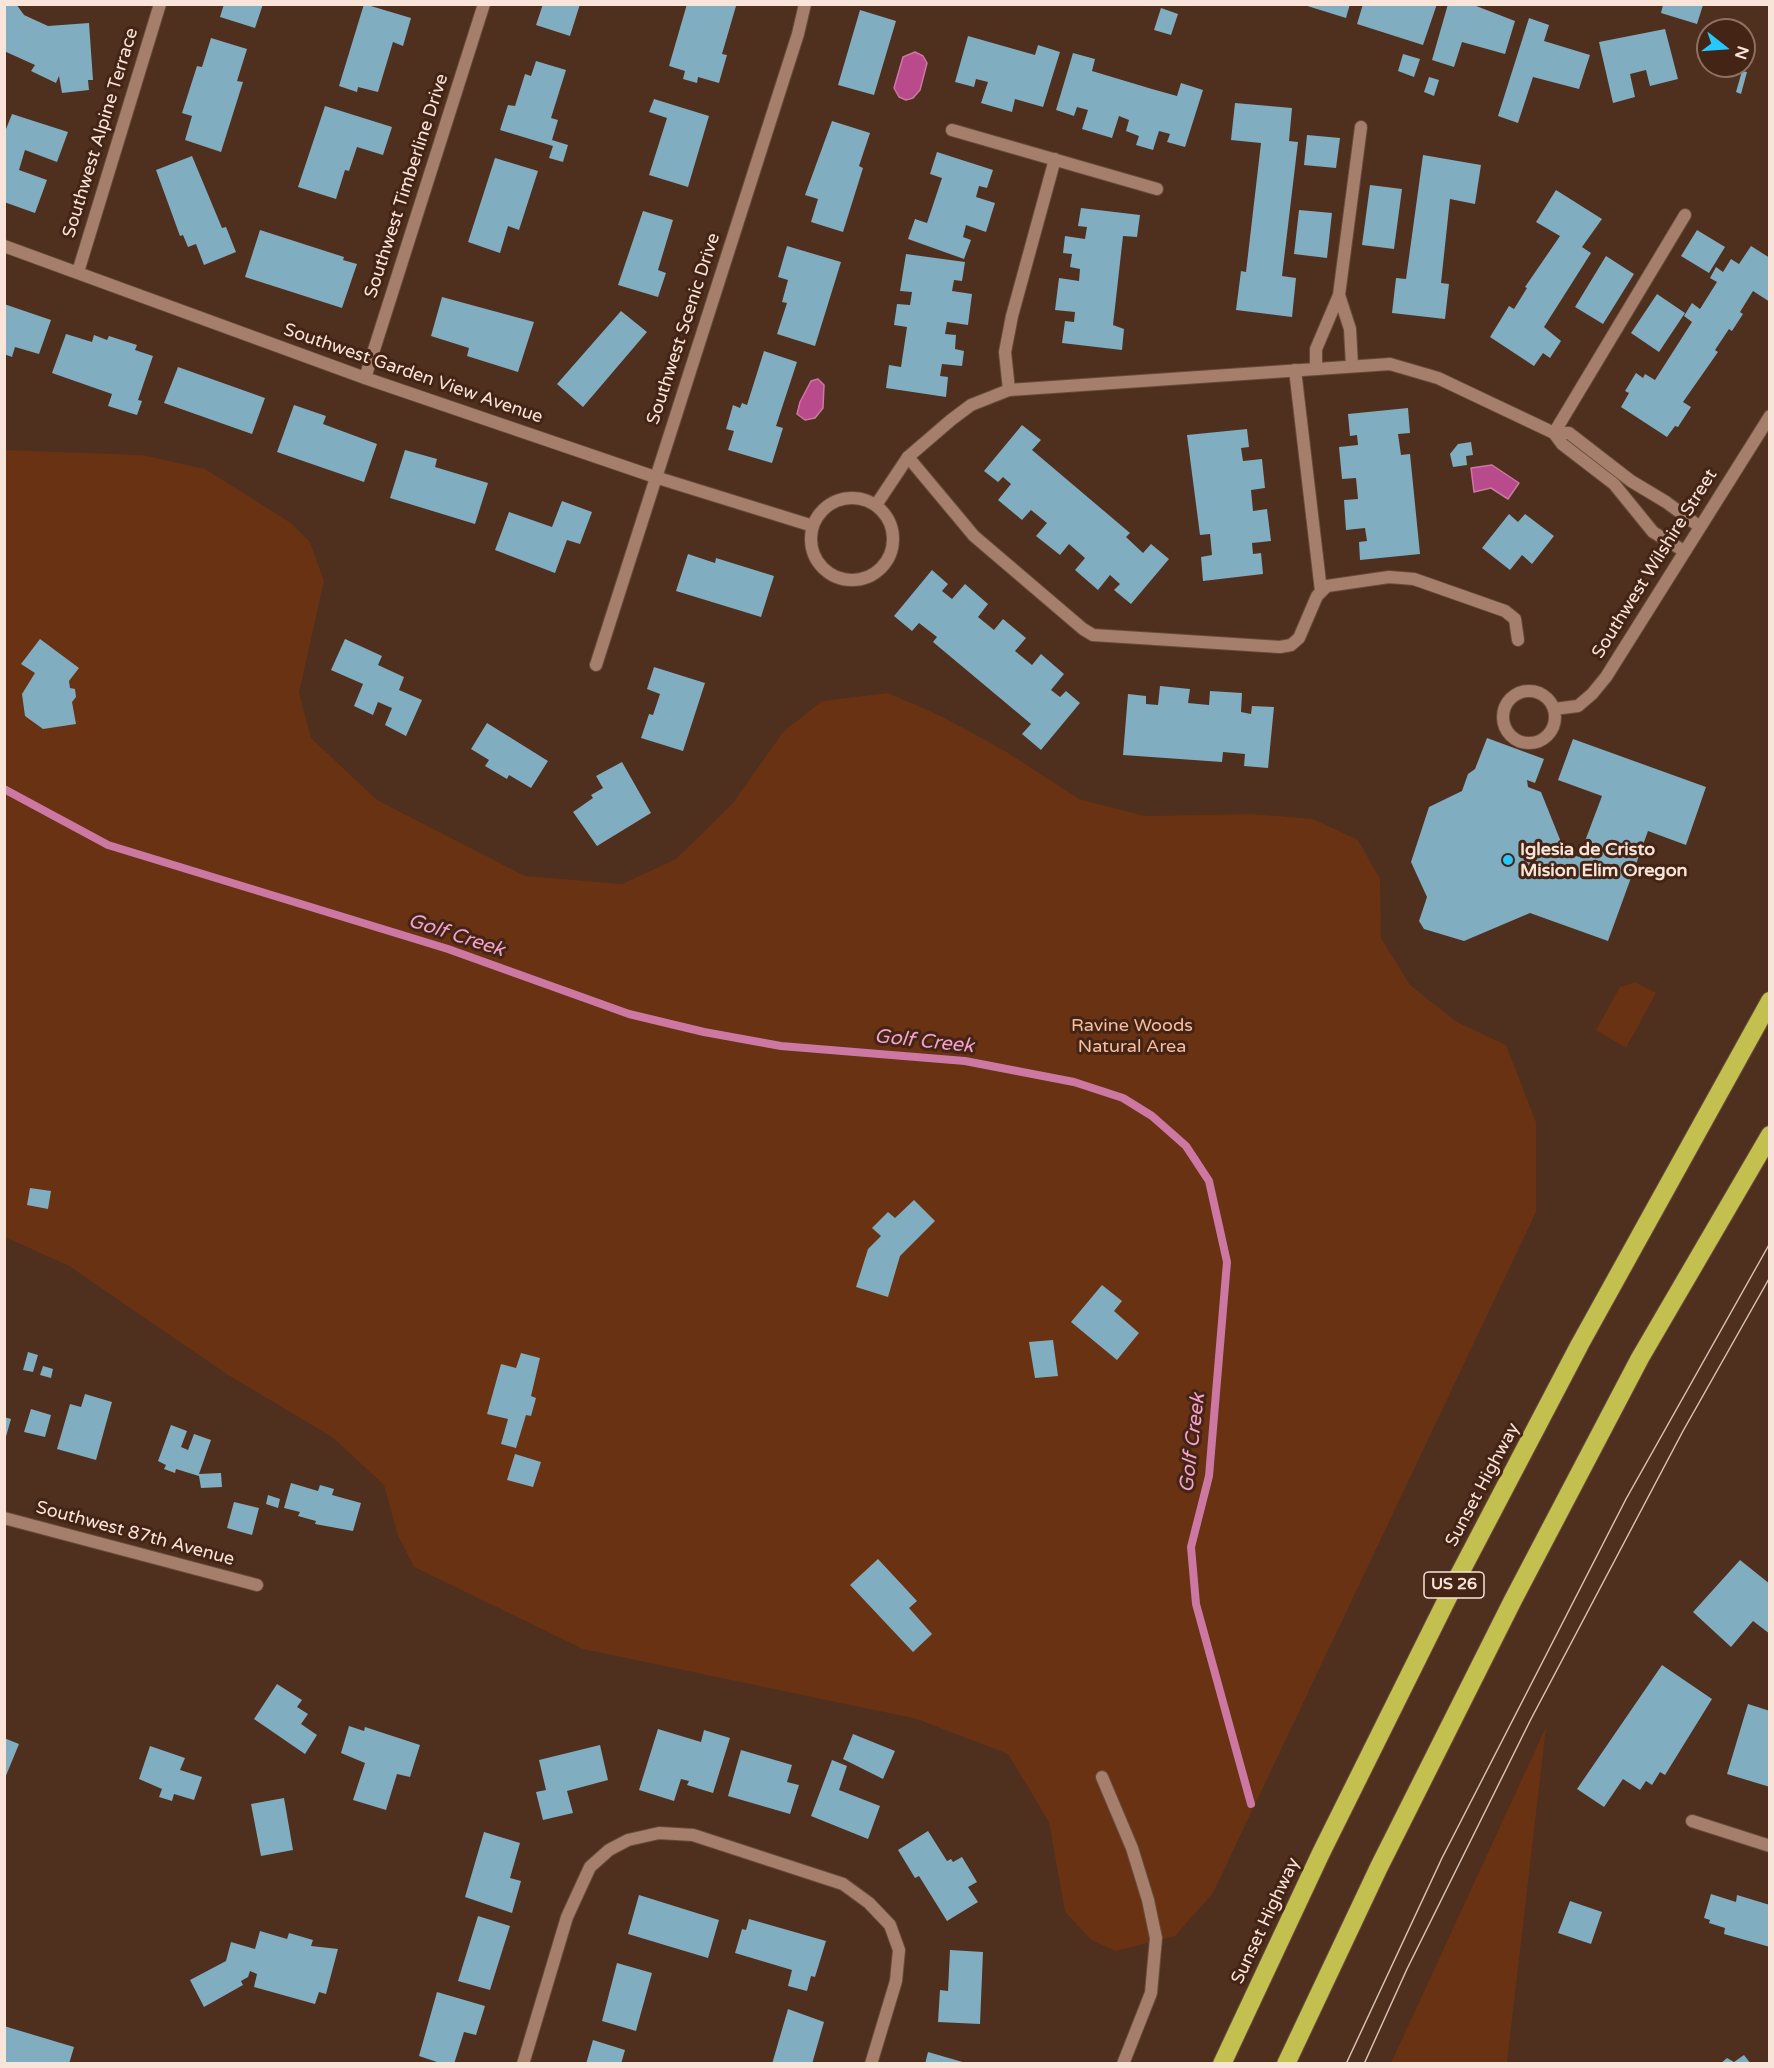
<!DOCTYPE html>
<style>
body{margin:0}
#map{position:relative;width:1774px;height:2068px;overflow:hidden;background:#4f2f1e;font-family:"Varela Round",sans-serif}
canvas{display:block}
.frame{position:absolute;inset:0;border:6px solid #f9e4d9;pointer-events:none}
.north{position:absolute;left:1696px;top:18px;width:60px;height:60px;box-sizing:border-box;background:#442414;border:2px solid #8c7163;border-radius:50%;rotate:107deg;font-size:16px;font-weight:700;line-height:24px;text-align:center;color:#f9e4d9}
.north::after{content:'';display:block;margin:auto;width:21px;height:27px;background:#27c8fe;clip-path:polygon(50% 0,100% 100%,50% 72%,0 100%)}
</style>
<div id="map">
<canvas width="1774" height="2068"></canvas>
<div class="frame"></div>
<div class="north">N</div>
</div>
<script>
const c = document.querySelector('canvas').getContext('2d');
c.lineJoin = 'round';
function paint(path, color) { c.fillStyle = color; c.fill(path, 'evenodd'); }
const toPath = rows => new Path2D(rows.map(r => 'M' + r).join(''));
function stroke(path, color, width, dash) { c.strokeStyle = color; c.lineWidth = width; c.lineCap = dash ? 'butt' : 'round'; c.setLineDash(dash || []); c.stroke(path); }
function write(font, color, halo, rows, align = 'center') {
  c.font = font + ' "Varela Round",sans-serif'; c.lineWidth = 6; c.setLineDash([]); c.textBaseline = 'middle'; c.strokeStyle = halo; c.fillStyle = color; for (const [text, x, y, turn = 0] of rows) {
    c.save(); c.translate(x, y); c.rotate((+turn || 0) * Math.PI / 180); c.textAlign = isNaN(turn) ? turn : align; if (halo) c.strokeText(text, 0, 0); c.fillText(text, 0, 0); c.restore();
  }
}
paint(toPath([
 [5,450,142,455,205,469,291,523,310,542,324,581,299,693,311,738,377,800,525,876,622,884,676,859,733,803,783,732,822,701,888,693,941,716,1005,751,1079,799,1145,816,1252,814,1313,819,1358,840,1380,879,1381,938,1410,985,1457,1022,1506,1045,1536,1122,1536,1212,1213,1893,1175,1936,1116,1951,1091,1940,1065,1912,1049,1822,1008,1754,917,1719,583,1649,414,1567,398,1536,384,1485,332,1437,228,1375,69,1266,5,1237],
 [1635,982,1656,993,1626,1048,1596,1030,1620,987],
 [1546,1727,1507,2063,1391,2063]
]), '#683213');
const water = toPath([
 [915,52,923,56,927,63,920,90,913,98,906,100,899,97,894,88,903,57,915,52],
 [818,379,824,385,823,408,815,418,805,420,797,414,800,402,811,381,818,379],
 [1492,465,1519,483,1508,499,1491,488,1474,492,1471,468,1492,465]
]);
paint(water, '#b94a8b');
stroke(water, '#cc78a2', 1.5);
stroke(toPath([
 [4,789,108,845,448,949,629,1014,704,1032,781,1046,965,1061,1074,1082,1123,1098,1152,1116,1186,1146,1209,1181,1227,1262,1209,1476,1191,1547,1196,1604,1251,1804]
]), '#cc78a2', 8);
paint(toPath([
 [4,4,16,4,24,15,48,26,89,23,93,80,88,80,89,90,62,93,59,76,56,83,31,71,35,65,4,51],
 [224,4,263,4,255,28,220,17],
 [364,4,411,18,403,46,393,42,378,92,358,87,357,92,339,86],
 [543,4,580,4,570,36,536,25],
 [687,4,736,6,722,54,727,55,719,83,698,77,697,83,683,79,685,71,669,66],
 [1301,4,1350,4,1346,18],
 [1363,4,1437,4,1423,45,1357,24],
 [1448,4,1471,4,1515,21,1505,54,1462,42,1454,67,1432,60],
 [1663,5,1703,5,1697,24,1661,13],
 [1161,8,1178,14,1171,35,1154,30],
 [860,10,896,21,874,95,838,85],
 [1529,18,1549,25,1544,41,1590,55,1579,89,1533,77,1518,123,1498,116],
 [1665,29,1678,79,1650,86,1646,70,1630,74,1635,97,1613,103,1599,42],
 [968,36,1035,55,1038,45,1060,52,1043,107,1015,99,1012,112,981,103,988,82,976,79,974,87,955,82],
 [211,38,247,49,237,81,243,82,221,152,185,140,192,116,182,113,197,66,202,67],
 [1073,53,1095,59,1092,71,1152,89,1177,96,1181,83,1203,90,1185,147,1167,142,1170,134,1159,131,1153,150,1136,145,1139,136,1126,131,1129,120,1119,116,1112,138,1082,129,1088,110,1077,107,1074,116,1056,110],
 [1403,54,1420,59,1414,77,1398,71],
 [536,61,566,70,551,118,558,120,552,140,568,145,563,162,549,158,553,146,500,130,508,105,515,106,525,74,531,76],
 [1742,71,1747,72,1741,94,1736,92],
 [1429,77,1439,80,1434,96,1424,92],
 [654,99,709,116,688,187,649,175,667,118,649,112],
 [1235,103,1292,108,1289,141,1298,142,1282,276,1296,278,1292,317,1236,310,1241,271,1246,272,1261,143,1231,140],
 [325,106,392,127,383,155,357,147,349,171,345,170,336,199,298,187],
 [12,114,68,132,57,162,25,150,19,170,47,180,35,213,4,202,4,134],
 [832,121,870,133,859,166,863,168,843,232,811,222,818,199,805,195],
 [1307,135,1340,138,1336,168,1304,165],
 [937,152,993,170,987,188,979,186,976,197,995,203,986,232,966,225,963,237,971,240,964,259,908,239,915,219,927,223,942,178,930,174],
 [1423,155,1481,165,1475,204,1450,199,1441,283,1449,284,1445,319,1392,313,1396,278,1406,279],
 [192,156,222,228,226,227,236,252,204,265,196,244,188,247,183,235,180,236,156,170],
 [495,158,538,171,519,230,508,226,500,253,468,242],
 [1370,185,1402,189,1394,249,1362,245],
 [1556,190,1602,219,1582,247,1591,253,1544,327,1561,341,1550,358,1543,353,1534,366,1490,337,1509,306,1514,309,1527,288,1525,287,1560,236,1536,222],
 [1081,208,1140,215,1137,237,1123,236,1113,325,1124,329,1122,350,1062,343,1065,321,1074,322,1075,312,1055,310,1059,278,1079,281,1080,269,1070,267,1072,254,1063,253,1065,236,1085,239,1087,227,1078,226],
 [1299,210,1332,213,1327,258,1294,254],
 [643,211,673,220,658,270,666,273,658,297,618,285],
 [260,230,344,257,343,260,357,264,342,308,245,277],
 [1697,230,1725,247,1709,273,1681,256],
 [787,246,841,262,815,346,777,334,787,303,782,302,788,280,778,277],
 [1751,246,1770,258,1770,302,1753,291,1740,312,1743,314,1732,331,1729,329,1715,350,1718,352,1683,402,1691,407,1678,427,1675,426,1667,437,1621,407,1629,393,1625,391,1636,373,1643,378,1645,374,1655,380,1692,322,1684,316,1692,303,1700,309,1717,282,1710,278,1716,267,1723,272,1731,259,1739,264],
 [906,254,965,262,962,281,954,280,952,291,972,294,968,325,947,322,945,334,956,335,955,349,964,351,962,366,942,364,940,376,948,377,946,397,886,388,889,365,901,367,907,327,894,325,897,304,910,305,912,292,900,291],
 [1606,256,1634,274,1603,324,1575,307],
 [1657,294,1685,313,1659,352,1631,333],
 [442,297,534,322,518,372,467,356,469,348,431,336],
 [4,304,51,320,39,354,15,347,12,357,4,354],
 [621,311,647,332,583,407,557,384],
 [66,334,92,342,94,335,107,340,109,336,137,345,135,350,153,356,138,400,142,401,137,415,108,406,112,394,52,373],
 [764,351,797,362,776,426,783,428,772,463,728,450,734,431,726,429,733,405,740,408,742,403,747,405],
 [178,367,265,398,252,434,164,403],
 [294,405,326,416,323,424,377,444,364,482,277,452],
 [1408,408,1410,433,1398,434,1401,455,1410,454,1420,554,1360,560,1359,542,1367,541,1365,528,1346,530,1344,500,1358,499,1356,478,1342,479,1339,447,1358,445,1357,435,1350,436,1348,414],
 [1022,425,1041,440,1032,450,1130,533,1126,537,1143,553,1151,544,1169,559,1131,604,1114,590,1120,584,1110,575,1098,590,1075,570,1085,558,1069,544,1060,555,1036,536,1047,523,1031,510,1022,520,998,500,1011,484,1003,477,998,482,984,471],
 [1247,429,1249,447,1241,448,1243,461,1262,459,1265,488,1251,490,1253,511,1267,509,1271,541,1252,543,1253,554,1261,553,1263,574,1203,581,1201,557,1212,555,1210,534,1200,535,1187,435],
 [1471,442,1473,455,1466,456,1467,465,1453,467,1450,454,1458,444],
 [405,450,437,459,435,467,488,483,475,524,390,498],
 [562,501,592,512,580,544,567,540,555,573,495,550,509,512,552,527],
 [1509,514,1518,522,1525,514,1554,536,1532,564,1522,555,1510,570,1482,548],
 [688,554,715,563,716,558,774,576,761,617,676,591],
 [932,570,948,584,942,591,952,599,965,584,988,604,978,617,994,630,1003,619,1026,638,1015,651,1032,665,1041,654,1064,674,1051,690,1060,697,1066,691,1080,703,1041,750,1022,734,1031,724,933,642,937,637,919,623,912,631,894,616],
 [40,639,79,668,69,681,70,688,75,689,76,697,72,702,76,724,43,729,25,716,22,694,35,673,21,664],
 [345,639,382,656,378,665,404,677,399,690,422,700,406,736,385,725,392,708,378,702,373,715,354,706,363,684,331,670],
 [654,667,705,683,683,751,641,738,649,714,653,715,660,694,647,689],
 [1160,686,1190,689,1188,703,1209,705,1210,691,1242,693,1241,712,1251,714,1252,706,1274,707,1268,768,1244,766,1245,754,1223,752,1222,762,1123,755,1128,694,1146,696,1146,704,1158,705],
 [487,723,548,761,531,788,509,775,507,779,485,766,489,760,471,749],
 [1487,738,1544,759,1535,783,1527,780,1528,787,1541,792,1565,852,1579,857,1602,796,1558,780,1573,739,1706,787,1686,845,1648,831,1608,941,1530,913,1464,941,1424,929,1419,921,1427,897,1411,862,1429,807,1462,791,1468,774,1475,769],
 [622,762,651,813,597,846,573,812,593,798,591,795,603,788,596,776],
 [30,1188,51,1191,48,1209,27,1205],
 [914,1200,935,1221,900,1256,888,1297,856,1287,868,1249,881,1236,872,1228,888,1212,895,1218],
 [1102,1285,1122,1301,1114,1311,1139,1333,1117,1360,1071,1322],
 [1053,1340,1058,1376,1035,1378,1029,1342],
 [28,1352,38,1355,33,1372,23,1370],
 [521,1353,540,1358,531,1396,536,1398,531,1416,526,1415,516,1448,501,1444,508,1419,487,1414,501,1364,516,1368],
 [43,1366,53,1369,51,1378,40,1375],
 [85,1394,112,1402,96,1460,57,1449,70,1404,81,1407],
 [31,1409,51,1415,45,1437,24,1432],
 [4,1417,11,1419,5,1440,4,1440],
 [171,1425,187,1431,181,1447,188,1450,194,1434,211,1440,199,1474,221,1473,222,1487,201,1488,199,1476,176,1469,175,1473,164,1469,166,1465,158,1461],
 [515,1454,541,1462,533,1487,507,1480],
 [291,1483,318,1491,320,1485,334,1489,332,1495,361,1503,353,1531,315,1524,316,1521,298,1516,300,1512,284,1508],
 [268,1495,280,1499,278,1508,266,1504],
 [234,1502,259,1508,252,1535,227,1528],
 [878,1559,917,1601,909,1608,932,1634,913,1652,850,1585],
 [1740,1560,1770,1584,1770,1634,1753,1621,1731,1647,1693,1612],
 [1662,1665,1712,1699,1665,1775,1660,1772,1652,1785,1646,1781,1640,1790,1623,1779,1604,1807,1577,1789],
 [277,1684,302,1700,297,1707,308,1714,301,1724,317,1735,305,1754,254,1719],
 [1748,1704,1770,1711,1770,1787,1727,1774],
 [349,1726,364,1731,365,1727,420,1745,410,1777,397,1774,386,1810,353,1800,365,1763,341,1753],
 [658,1729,701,1742,704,1730,730,1738,713,1793,687,1785,689,1781,681,1779,674,1801,639,1790],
 [853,1734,895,1751,883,1779,843,1759],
 [4,1738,19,1744,5,1778,4,1778],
 [600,1745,608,1780,567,1791,573,1813,543,1820,536,1792,546,1790,539,1760],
 [150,1746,185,1758,180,1770,202,1777,194,1800,174,1794,172,1801,159,1797,162,1789,139,1779],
 [741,1750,792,1765,787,1782,799,1785,790,1814,728,1796],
 [832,1760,847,1766,839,1790,880,1806,868,1839,811,1816],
 [284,1798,293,1850,261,1856,251,1804],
 [928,1831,947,1861,951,1859,953,1862,962,1857,977,1882,968,1887,978,1902,947,1921,919,1876,915,1878,898,1850],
 [484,1832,520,1843,510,1878,521,1881,512,1913,465,1897],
 [1711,1894,1736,1902,1737,1895,1770,1905,1770,1947,1724,1934,1725,1928,1709,1923,1710,1920,1704,1918],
 [639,1895,719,1920,708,1958,628,1934],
 [1570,1901,1602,1912,1591,1944,1558,1933],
 [478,1916,510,1926,490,1990,458,1981],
 [749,1919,826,1941,815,1977,811,1976,807,1991,788,1986,792,1970,735,1953,742,1929,746,1930],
 [260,1931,287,1939,289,1933,313,1940,311,1946,338,1949,326,1994,319,1992,315,2004,254,1987,257,1974,250,1971,248,1977,241,1981,243,1985,204,2007,190,1980,226,1961,231,1942,255,1949],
 [950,1950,983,1952,980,2024,938,2022,940,1990,948,1991],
 [617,1963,652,1973,636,2031,602,2021],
 [437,1992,485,2006,476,2035,464,2032,454,2064,443,2064,419,2056],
 [788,2009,824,2022,812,2064,772,2064],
 [4,2026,74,2047,69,2064,4,2064],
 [593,2040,625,2050,621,2064,586,2064],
 [928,2052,966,2063,966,2064,925,2064],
 [1744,2055,1751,2064,1720,2064,1727,2058,1734,2062]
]), '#81adc1');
const lane = toPath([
 [952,130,1157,189],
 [1339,295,1350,329,1352,366],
 [1316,368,1316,349,1339,295,1361,127],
 [1295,370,1321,591],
 [1009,390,1005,352,1012,316,1055,159],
 [1554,433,1685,215],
 [908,457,974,536,1083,629,1093,635,1280,647,1291,645,1299,638,1317,596,1327,586,1389,577,1414,579,1505,611,1515,619,1518,640]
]);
const street = toPath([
 [4,246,365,378,655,477,813,526],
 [78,272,160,4],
 [365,378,484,4],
 [1554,433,1562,444,1614,484,1653,532,1684,551],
 '811 539a41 41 0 1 1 82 0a41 41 0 1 1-82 0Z',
 [876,505,908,457,951,420,971,405,1009,390,1390,364,1438,378,1554,433,1569,433,1631,481,1666,502,1700,527],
 [596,665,798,34,805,4],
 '1503 717a26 26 0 1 1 52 0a26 26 0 1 1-52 0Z',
 [1554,709,1578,706,1592,694,1606,677,1770,416],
 [4,1518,257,1585],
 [1102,1777,1132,1848,1148,1900,1156,1938,1151,1993,1123,2064],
 [1692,1821,1770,1846],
 [523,2064,567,1917,590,1867,609,1850,628,1840,659,1833,693,1835,843,1884,869,1903,890,1925,899,1950,896,1981,871,2064]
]);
const highway = toPath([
 [1222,2064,1321,1853,1459,1575,1580,1344,1770,1001],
 [1286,2064,1379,1867,1513,1600,1640,1358,1770,1135]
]);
stroke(lane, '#674c3c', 14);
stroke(street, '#674c3c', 14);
stroke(highway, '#674c3c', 20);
stroke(lane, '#a57f6c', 12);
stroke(street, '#a57f6c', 12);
stroke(highway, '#c4c050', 18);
stroke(toPath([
 [1346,2064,1442,1858,1626,1499,1770,1243],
 [1364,2064,1407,1969,1531,1719,1683,1431,1770,1277]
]), '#d8c1b5', 1.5);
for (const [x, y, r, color] of [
 [1508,860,6,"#27c8fe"]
]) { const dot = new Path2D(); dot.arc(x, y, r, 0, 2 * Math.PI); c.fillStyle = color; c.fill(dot); stroke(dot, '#442414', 2); }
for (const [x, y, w] of [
 [1454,1585,60]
]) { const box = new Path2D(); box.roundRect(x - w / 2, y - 13, w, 26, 4.5); c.fillStyle = '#442414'; c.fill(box); stroke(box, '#f9e4d9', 1.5); }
write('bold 16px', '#f9e4d9', null, [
 ["US 26",1454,1585]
]);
write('18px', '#f9e4d9', '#442414', [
 ["Southwest Alpine Terrace",101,133,-73],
 ["Southwest Timberline Drive",407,186,-72],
 ["Southwest Scenic Drive",684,329,-72],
 ["Southwest Garden View Avenue",413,374,19],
 ["Southwest Wilshire Street",1655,564,-58],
 ["Sunset Highway",1483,1485,-62],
 ["Southwest 87th Avenue",135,1534,15],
 ["Sunset Highway",1266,1921,-65]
]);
write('bold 18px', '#f9e4d9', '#442414', [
 ["Iglesia de Cristo",1520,850],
 ["Mision Elim Oregon",1520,871]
], 'left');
write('18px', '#f7bea2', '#442414', [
 ["Ravine Woods",1132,1026],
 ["Natural Area",1132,1047]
]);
write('italic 20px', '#f5a1cd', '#442414', [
 ["Golf Creek",456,936,18],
 ["Golf Creek",924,1042,6],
 ["Golf Creek",1193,1443,-83]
]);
</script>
